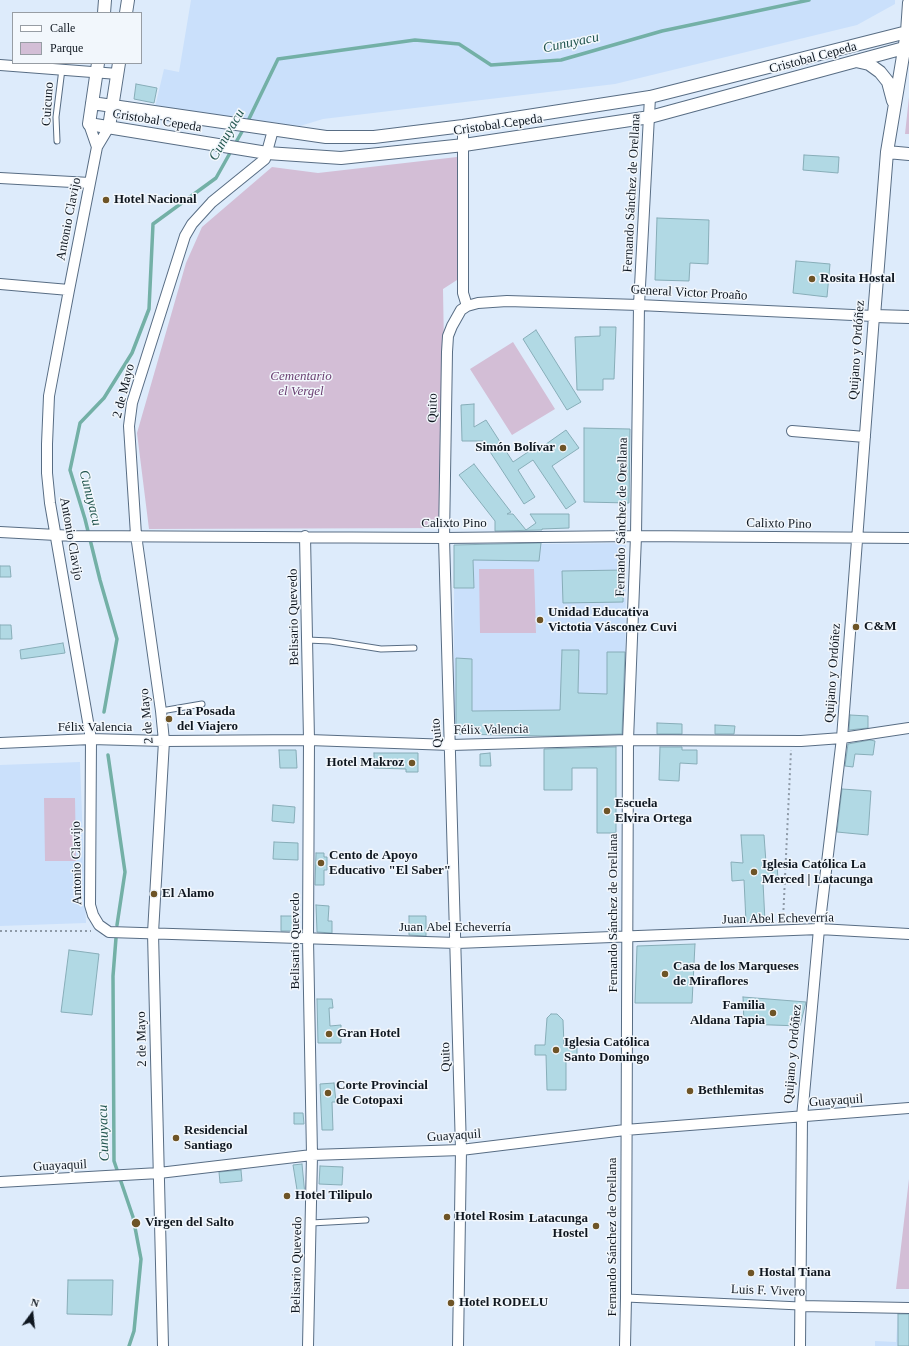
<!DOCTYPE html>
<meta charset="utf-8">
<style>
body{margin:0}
#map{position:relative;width:909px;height:1346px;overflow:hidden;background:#ddebfb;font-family:"Times New Roman",serif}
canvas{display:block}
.legend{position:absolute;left:12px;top:12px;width:130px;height:52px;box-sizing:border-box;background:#f2f7fc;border:1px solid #979da4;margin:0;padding:5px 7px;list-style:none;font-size:12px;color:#0f1720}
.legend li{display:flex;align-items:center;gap:8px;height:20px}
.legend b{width:20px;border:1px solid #979da4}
.north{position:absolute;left:12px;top:1294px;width:40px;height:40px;-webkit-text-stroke:3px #f2f7fc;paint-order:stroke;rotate:15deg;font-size:11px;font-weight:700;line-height:16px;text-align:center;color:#0f1720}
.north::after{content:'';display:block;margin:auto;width:14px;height:18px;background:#0f1720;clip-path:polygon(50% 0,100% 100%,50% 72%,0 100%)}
</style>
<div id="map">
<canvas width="909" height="1346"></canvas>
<ul class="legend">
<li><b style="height:5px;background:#fff"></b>Calle</li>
<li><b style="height:11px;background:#d3bed6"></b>Parque</li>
</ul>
<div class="north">N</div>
</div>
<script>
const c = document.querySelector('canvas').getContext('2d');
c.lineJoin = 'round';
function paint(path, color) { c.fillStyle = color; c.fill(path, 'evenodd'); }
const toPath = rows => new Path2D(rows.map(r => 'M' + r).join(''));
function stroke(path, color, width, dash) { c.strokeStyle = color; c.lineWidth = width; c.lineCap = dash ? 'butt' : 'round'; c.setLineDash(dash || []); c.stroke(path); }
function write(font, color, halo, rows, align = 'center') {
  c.font = font + ' "Times New Roman",serif'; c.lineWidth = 3; c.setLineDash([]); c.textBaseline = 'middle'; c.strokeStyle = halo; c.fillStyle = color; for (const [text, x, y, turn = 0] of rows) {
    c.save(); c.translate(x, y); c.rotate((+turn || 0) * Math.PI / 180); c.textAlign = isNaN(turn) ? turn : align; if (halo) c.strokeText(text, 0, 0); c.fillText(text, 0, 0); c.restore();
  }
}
paint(toPath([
 [191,0,895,0,895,4,857,25,615,84,323,119,300,126,155,107,164,69,179,72],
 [626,543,625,737,454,734,454,545],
 [80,762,86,923,0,926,0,765],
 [898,1314,909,1314,909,1346,875,1346,875,1341,896,1342]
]), '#cae0fb');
paint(toPath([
 [909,97,909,134,905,134],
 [457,157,457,280,443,289,447,528,149,529,137,433,186,263,202,227,272,167,318,173],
 [513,342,555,409,512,435,470,369],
 [479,569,534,569,536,633,480,633],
 [44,798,75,798,76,861,45,861],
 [909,1179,909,1289,896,1289]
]), '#d3bed6');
stroke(toPath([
 [247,123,278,59,415,40,459,44,491,65,561,60,662,31,809,0],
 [104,712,117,639,100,580,85,519,70,470,80,423,104,398,132,353,149,309,153,224,216,178,244,128],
 [108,755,125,872,117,925],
 [116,938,113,976,114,1161,133,1217,141,1259,134,1331,129,1346]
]), '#73b0a6', 3.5);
const building = toPath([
 [136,84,157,88,154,103,134,99,136,84],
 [804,155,839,157,838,173,803,170,804,155],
 [657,218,709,220,708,264,690,263,689,281,655,280,657,218],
 [796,261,830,264,827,297,793,293,796,261],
 [600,327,616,327,614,379,603,379,603,390,577,390,575,337,600,336,600,327],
 [536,330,581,402,567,410,523,339,536,330],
 [474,404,474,427,486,420,513,462,537,446,539,449,566,430,579,448,552,466,576,502,566,509,533,460,518,470,535,497,524,504,483,441,462,441,461,405,474,404],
 [584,428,630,429,629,503,584,502,584,428],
 [474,464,511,512,507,514,513,514,526,530,536,523,530,514,569,514,569,528,542,529,542,530,495,531,495,521,459,475,474,464],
 [541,543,539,561,473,560,474,588,454,588,454,545,541,543],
 [0,566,10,566,11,577,0,577,0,566],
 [624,570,623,602,563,603,562,571,624,570],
 [0,625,11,625,12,639,0,639,0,625],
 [63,643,65,653,21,659,20,650,63,643],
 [562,650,579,650,578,693,607,694,607,652,625,652,622,734,544,736,456,734,456,658,472,659,472,711,560,710,562,650],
 [850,715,868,716,868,728,849,730,850,715],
 [657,723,682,724,682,734,657,734,657,723],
 [715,725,735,726,734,734,715,734,715,725],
 [870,740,875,741,873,755,855,754,853,767,845,766,848,744,870,740],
 [616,747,616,833,597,833,597,768,572,768,572,790,544,790,544,749,616,747],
 [660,747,682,747,682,750,697,750,697,764,680,763,679,781,659,780,660,747],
 [279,750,296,750,297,768,280,768,279,750],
 [374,753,418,753,418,772,406,772,406,769,374,768,374,753],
 [490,753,491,766,480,766,480,754,490,753],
 [842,789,871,791,868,835,837,832,842,789],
 [273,805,295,807,294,823,272,821,273,805],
 [741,835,764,835,766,863,777,863,778,881,763,882,765,922,746,922,744,880,732,881,731,862,743,863,741,835],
 [274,842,298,843,298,860,273,859,274,842],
 [316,853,324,853,324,857,327,857,327,870,324,870,324,885,315,885,316,853],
 [316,905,329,906,328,921,332,921,332,933,317,932,316,905],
 [281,916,296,916,297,931,281,931,281,916],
 [409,916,426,916,426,936,409,935,409,916],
 [695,944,692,1003,635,1003,637,946,695,944],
 [69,950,99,954,92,1015,61,1012,69,950],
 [743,997,806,1002,800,1026,744,1024,743,997],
 [317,999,332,999,333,1008,329,1008,330,1026,341,1025,341,1043,318,1043,317,999],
 [551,1014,557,1014,563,1020,564,1045,577,1046,577,1056,566,1056,566,1090,547,1090,546,1055,535,1055,535,1045,545,1045,547,1018,551,1014],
 [334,1083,336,1102,332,1102,333,1130,322,1130,320,1084,334,1083],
 [294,1113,303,1113,304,1124,294,1124,294,1113],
 [302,1164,305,1195,298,1196,293,1165,302,1164],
 [320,1166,343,1167,342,1185,319,1184,320,1166],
 [241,1170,242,1181,220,1183,219,1172,241,1170],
 [68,1280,113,1280,112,1315,67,1314,68,1280],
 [898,1314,909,1314,909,1346,898,1346,898,1314]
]);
paint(building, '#b1d9e4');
stroke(building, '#87adb8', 1);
const service = toPath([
 [57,141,56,117,62,69],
 [307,640,330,641,381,649,414,648],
 [161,711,202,704],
 [311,1223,366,1220]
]);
const pedestrian = toPath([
 [626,1298,800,1306]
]);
const minor = toPath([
 [0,65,118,74],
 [89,124,97,147],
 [463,126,463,293,467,306],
 [109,127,97,147,69,290,49,396,47,444,47,473,50,503,91,739,90,905,93,915,99,925,109,932,457,943,819,929,909,934],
 [0,178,90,183],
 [0,284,69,290],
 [792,431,865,437],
 [0,532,75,536,444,538,636,536,909,538],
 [305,536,309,740,308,939,312,1155,308,1346],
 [0,743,91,739,164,741,309,740,451,745,628,740,801,741,842,738,909,728],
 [0,1182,159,1173,312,1155,461,1150,625,1130,909,1108],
 [800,1306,909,1308],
 [163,1346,153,933,164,741,161,711,136,535,129,426,132,403,185,236,192,224,212,202,265,159,273,130],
 [458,1346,461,1150,444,538,447,352,448,336,452,326,461,310,467,306,478,303,507,301,639,305,874,316,842,738,819,929,802,1117,800,1346],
 [625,1346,626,1298,628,740,636,536,639,305,650,97]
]);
const tertiary = toPath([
 [909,3,907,32,887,152,874,316,909,317],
 [104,13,105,0],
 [126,13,128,0],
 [856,61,869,64,880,72,888,82,893,101],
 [98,63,89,124,267,153,341,158,464,145,650,117,904,48],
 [92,103,326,137,374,137,463,126,650,97,907,32],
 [109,127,119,63],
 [887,152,909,154]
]);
stroke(service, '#586d84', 7);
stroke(pedestrian, '#586d84', 9);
stroke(minor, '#586d84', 12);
stroke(tertiary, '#586d84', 14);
stroke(toPath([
 [783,920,791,750],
 [0,931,91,931]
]), '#8e9aa7', 2, [2, 3]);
stroke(service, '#fff', 5);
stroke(pedestrian, '#fff', 7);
stroke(minor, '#fff', 10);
stroke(tertiary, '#fff', 12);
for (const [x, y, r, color] of [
 [106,200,4,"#6e5426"],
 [812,279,4,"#6e5426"],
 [563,448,4,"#6e5426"],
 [540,620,4,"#6e5426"],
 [856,627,4,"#6e5426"],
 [169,719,4,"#6e5426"],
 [412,763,4,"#6e5426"],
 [607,811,4,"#6e5426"],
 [321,863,4,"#6e5426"],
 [754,872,4,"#6e5426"],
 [154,894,4,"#6e5426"],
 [665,974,4,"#6e5426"],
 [773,1013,4,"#6e5426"],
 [329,1034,4,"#6e5426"],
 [556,1050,4,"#6e5426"],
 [690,1091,4,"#6e5426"],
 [328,1093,4,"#6e5426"],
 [176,1138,4,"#6e5426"],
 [287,1196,4,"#6e5426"],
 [447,1217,4,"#6e5426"],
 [136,1223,5,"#6e5426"],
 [596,1226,4,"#6e5426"],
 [751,1273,4,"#6e5426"],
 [451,1303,4,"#6e5426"]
]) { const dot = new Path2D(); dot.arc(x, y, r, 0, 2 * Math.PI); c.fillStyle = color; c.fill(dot); stroke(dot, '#f2f7fc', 1.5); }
write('13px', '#0f1720', '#f2f7fc', [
 ["Cristobal Cepeda",813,58,-15],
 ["Cuicuno",48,104,-86],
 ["Cristobal Cepeda",157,121,9],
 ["Cristobal Cepeda",498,125,-8],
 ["Fernando Sánchez de Orellana",632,193,-87],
 ["Antonio Clavijo",69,219,-79],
 ["General Victor Proaño",689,293,3],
 ["Quijano y Ordóñez",857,350,-86],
 ["2 de Mayo",124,391,-76],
 ["Quito",433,408,-89],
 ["Fernando Sánchez de Orellana",622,517,-89],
 ["Calixto Pino",454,524],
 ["Calixto Pino",779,524,1],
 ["Antonio Clavijo",71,539,80],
 ["Belisario Quevedo",294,617,-91],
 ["Quijano y Ordóñez",833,673,-86],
 ["2 de Mayo",147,716,-95],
 ["Félix Valencia",95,728],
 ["Félix Valencia",491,730,-1],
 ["Quito",437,733,-95],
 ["Antonio Clavijo",77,863,-91],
 ["Fernando Sánchez de Orellana",614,913,-90],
 ["Juan Abel Echeverría",778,919,-1],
 ["Juan Abel Echeverría",455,928],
 ["Belisario Quevedo",296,941,-90],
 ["2 de Mayo",142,1039,-91],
 ["Quijano y Ordóñez",793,1054,-85],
 ["Quito",446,1057,-92],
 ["Guayaquil",836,1101,-4],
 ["Guayaquil",454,1136,-4],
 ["Guayaquil",60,1166,-3],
 ["Fernando Sánchez de Orellana",613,1237,-90],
 ["Belisario Quevedo",297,1265,-89],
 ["Luis F. Vivero",768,1291,2]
]);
write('bold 13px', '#0f1720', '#f2f7fc', [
 ["Hotel Nacional",114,200],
 ["Rosita Hostal",820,279],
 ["Simón Bolívar",555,448,"right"],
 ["Unidad Educativa",548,613],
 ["Victotia Vásconez Cuvi",548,628],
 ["C&M",864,627],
 ["La Posada",177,712],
 ["del Viajero",177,727],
 ["Hotel Makroz",404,763,"right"],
 ["Escuela",615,804],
 ["Elvira Ortega",615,819],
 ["Cento de Apoyo",329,856],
 ["Educativo \"El Saber\"",329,871],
 ["Iglesia Católica La",762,865],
 ["Merced | Latacunga",762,880],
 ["El Alamo",162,894],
 ["Casa de los Marqueses",673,967],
 ["de Miraflores",673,982],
 ["Familia",765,1006,"right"],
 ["Aldana Tapia",765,1021,"right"],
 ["Gran Hotel",337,1034],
 ["Iglesia Católica",564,1043],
 ["Santo Domingo",564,1058],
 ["Corte Provincial",336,1086],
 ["de Cotopaxi",336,1101],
 ["Bethlemitas",698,1091],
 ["Residencial",184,1131],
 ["Santiago",184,1146],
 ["Hotel Tilipulo",295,1196],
 ["Hotel Rosim",455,1217],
 ["Latacunga",588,1219,"right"],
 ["Hostel",588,1234,"right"],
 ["Virgen del Salto",145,1223],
 ["Hostal Tiana",759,1273],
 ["Hotel RODELU",459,1303]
], 'left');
write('italic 13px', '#6b4072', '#f2f7fc', [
 ["Cementario",301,377],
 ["el Vergel",301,392]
]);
write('italic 14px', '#21554e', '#f2f7fc', [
 ["Cunuyacu",571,43,-12],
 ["Cunuyacu",227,135,-60],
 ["Cunuyacu",90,498,76],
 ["Cunuyacu",104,1133,-92]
]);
</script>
